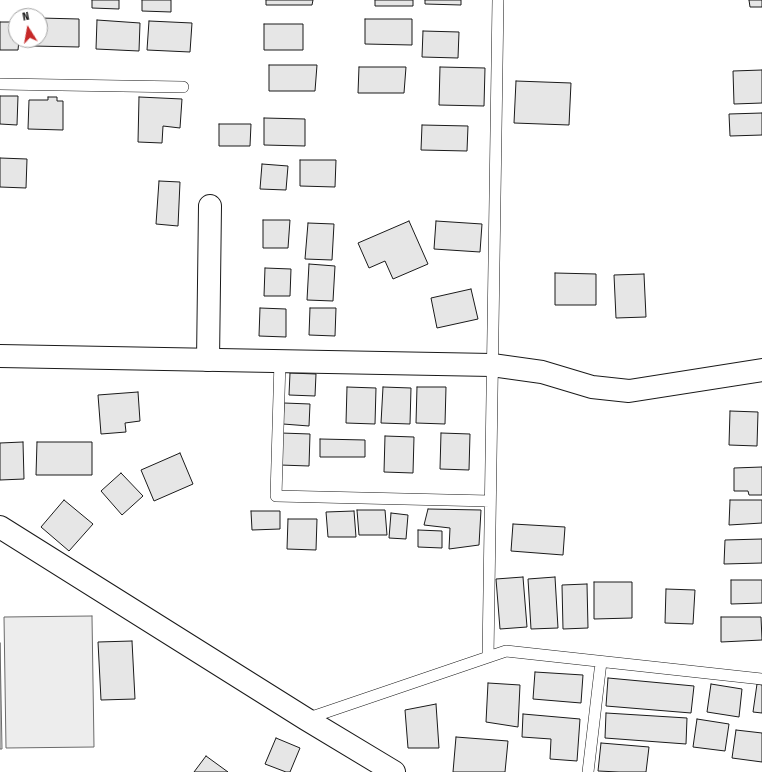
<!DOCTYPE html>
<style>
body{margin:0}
#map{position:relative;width:762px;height:772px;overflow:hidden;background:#fff;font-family:"Fira Sans Condensed",sans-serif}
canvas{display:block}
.north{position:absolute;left:8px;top:8px;width:40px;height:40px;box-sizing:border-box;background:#fff;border:1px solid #a3a3a3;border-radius:50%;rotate:349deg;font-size:11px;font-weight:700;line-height:16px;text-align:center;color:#1a1a1a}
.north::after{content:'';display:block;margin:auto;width:14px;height:18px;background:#c62828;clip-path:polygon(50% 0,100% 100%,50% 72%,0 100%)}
</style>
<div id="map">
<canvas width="762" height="772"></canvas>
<div class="north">N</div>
</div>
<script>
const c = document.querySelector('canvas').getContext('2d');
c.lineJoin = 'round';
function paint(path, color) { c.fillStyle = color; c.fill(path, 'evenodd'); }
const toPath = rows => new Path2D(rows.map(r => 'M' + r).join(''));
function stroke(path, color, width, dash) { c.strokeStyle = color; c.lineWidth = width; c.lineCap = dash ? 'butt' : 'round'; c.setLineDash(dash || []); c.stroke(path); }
const built = toPath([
 [92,616,94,747,6,748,4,617,92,616],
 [0,643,2,749,0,749,0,643]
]);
paint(built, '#ededed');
stroke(built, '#6a6a6a', 1);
const building = toPath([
 [92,0,119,0,119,9,92,8,92,0],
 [142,0,171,0,171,12,142,11,142,0],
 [266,0,313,0,312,5,266,5,266,0],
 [375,0,413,0,413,6,375,6,375,0],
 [425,0,461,0,461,5,425,4,425,0],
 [749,0,762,0,762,7,750,7,749,0],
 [40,18,79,19,79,47,32,46,33,40,40,40,40,18],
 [365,19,412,19,412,45,365,44,365,19],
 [97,20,140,23,139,51,96,49,97,20],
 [149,21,192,23,190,52,147,50,149,21],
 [0,22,16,22,16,40,19,40,18,50,0,50,0,22],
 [264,24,303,24,303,50,264,50,264,24],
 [423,31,459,32,458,58,422,57,423,31],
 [269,65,317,65,315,91,269,91,269,65],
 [359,67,406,67,404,93,358,93,359,67],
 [440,67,485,68,484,106,439,105,440,67],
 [762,70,762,103,734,104,733,71,762,70],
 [516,81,571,83,569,125,514,123,516,81],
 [0,96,18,96,17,125,0,124,0,96],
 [48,97,57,97,57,101,63,101,63,130,28,129,29,100,48,100,48,97],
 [139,97,182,99,180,128,163,126,162,143,138,142,139,97],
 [762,113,762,135,730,136,729,114,762,113],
 [264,118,305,119,305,146,264,145,264,118],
 [219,124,251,124,250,146,219,146,219,124],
 [422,125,468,126,467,151,421,150,422,125],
 [0,158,27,159,26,188,0,187,0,158],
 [300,160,336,160,335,187,300,186,300,160],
 [262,164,288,166,286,190,260,189,262,164],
 [159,181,180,182,178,226,156,224,159,181],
 [263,220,290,220,288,248,263,248,263,220],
 [409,221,428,264,393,279,385,261,369,268,358,243,409,221],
 [436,221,482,224,480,252,434,249,436,221],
 [308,223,334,224,332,260,305,259,308,223],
 [309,264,335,266,333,301,307,300,309,264],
 [265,268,291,269,290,296,264,296,265,268],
 [555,273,596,274,596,305,555,305,555,273],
 [644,274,646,317,616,318,614,275,644,274],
 [471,289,478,319,437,328,431,298,471,289],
 [260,308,286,309,286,337,259,336,260,308],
 [310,308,336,308,335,336,309,335,310,308],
 [290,373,316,374,315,396,289,395,290,373],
 [347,387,376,388,375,424,346,423,347,387],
 [383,387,411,388,410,424,381,423,383,387],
 [417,387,446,387,445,424,416,423,417,387],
 [138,392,140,421,125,423,126,432,101,434,98,395,138,392],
 [284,403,310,404,309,426,283,424,284,403],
 [730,411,758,412,757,446,729,445,730,411],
 [281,433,310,434,309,466,280,465,281,433],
 [441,433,470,434,469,470,440,469,441,433],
 [385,436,414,437,413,473,384,472,385,436],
 [320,439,365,440,365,457,320,457,320,439],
 [23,442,24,479,0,480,0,443,23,442],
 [37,442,92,442,92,475,36,475,37,442],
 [180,453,193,484,154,501,141,470,180,453],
 [762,467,762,495,749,495,748,491,734,491,734,468,762,467],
 [121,473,143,496,122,515,101,491,121,473],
 [64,500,93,524,69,551,41,527,64,500],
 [730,500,762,500,762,523,729,525,730,500],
 [428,509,481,510,479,545,449,549,450,528,424,525,428,509],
 [357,510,385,510,387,535,359,535,357,510],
 [251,511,280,511,280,529,252,530,251,511],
 [354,511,356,537,328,537,326,512,354,511],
 [391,513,408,515,406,539,389,538,391,513],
 [288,519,317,519,316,550,287,549,288,519],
 [513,524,565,527,563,555,511,551,513,524],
 [418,530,442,531,442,548,418,547,418,530],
 [762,539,762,563,724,564,725,540,762,539],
 [523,577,527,627,500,629,496,579,523,577],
 [555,577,558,628,531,629,528,579,555,577],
 [731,580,762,580,762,603,731,604,731,580],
 [594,582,632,582,632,618,594,619,594,582],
 [587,584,588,628,563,629,562,585,587,584],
 [666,589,695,590,693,624,665,623,666,589],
 [721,617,761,617,762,640,721,642,721,617],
 [132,641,135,699,101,700,98,642,132,641],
 [535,672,583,675,581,703,533,699,535,672],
 [608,678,694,686,691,713,606,706,608,678],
 [488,683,520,685,518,727,486,722,488,683],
 [711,684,742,689,739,717,707,712,711,684],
 [757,684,762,685,762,713,753,712,757,684],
 [436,704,439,748,408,748,405,710,436,704],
 [606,713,687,718,686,744,605,738,606,713],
 [523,714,580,719,577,761,550,759,551,739,522,737,523,714],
 [697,719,729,724,725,751,693,747,697,719],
 [736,730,762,733,762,762,732,758,736,730],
 [456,737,508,741,505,772,453,772,456,737],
 [276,738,300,748,290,772,286,772,265,764,276,738],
 [601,743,649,747,646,772,619,772,598,771,601,743],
 [206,756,228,772,194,772,206,756]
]);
paint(building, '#e6e6e6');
stroke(building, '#1a1a1a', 1);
const service = toPath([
 [0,84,183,87],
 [280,361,276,496,490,501],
 [488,657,498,0],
 [306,719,506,651,762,679],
 [588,772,601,662]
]);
const minor = toPath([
 [208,360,210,206],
 [0,527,306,719,394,772]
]);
const tertiary = toPath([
 [0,356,492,365,542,372,592,387,629,391,762,370]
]);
stroke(service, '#1a1a1a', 12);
stroke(minor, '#1a1a1a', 24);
stroke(tertiary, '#1a1a1a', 24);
stroke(service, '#fff', 11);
stroke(minor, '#fff', 22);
stroke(tertiary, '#fff', 22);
</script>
